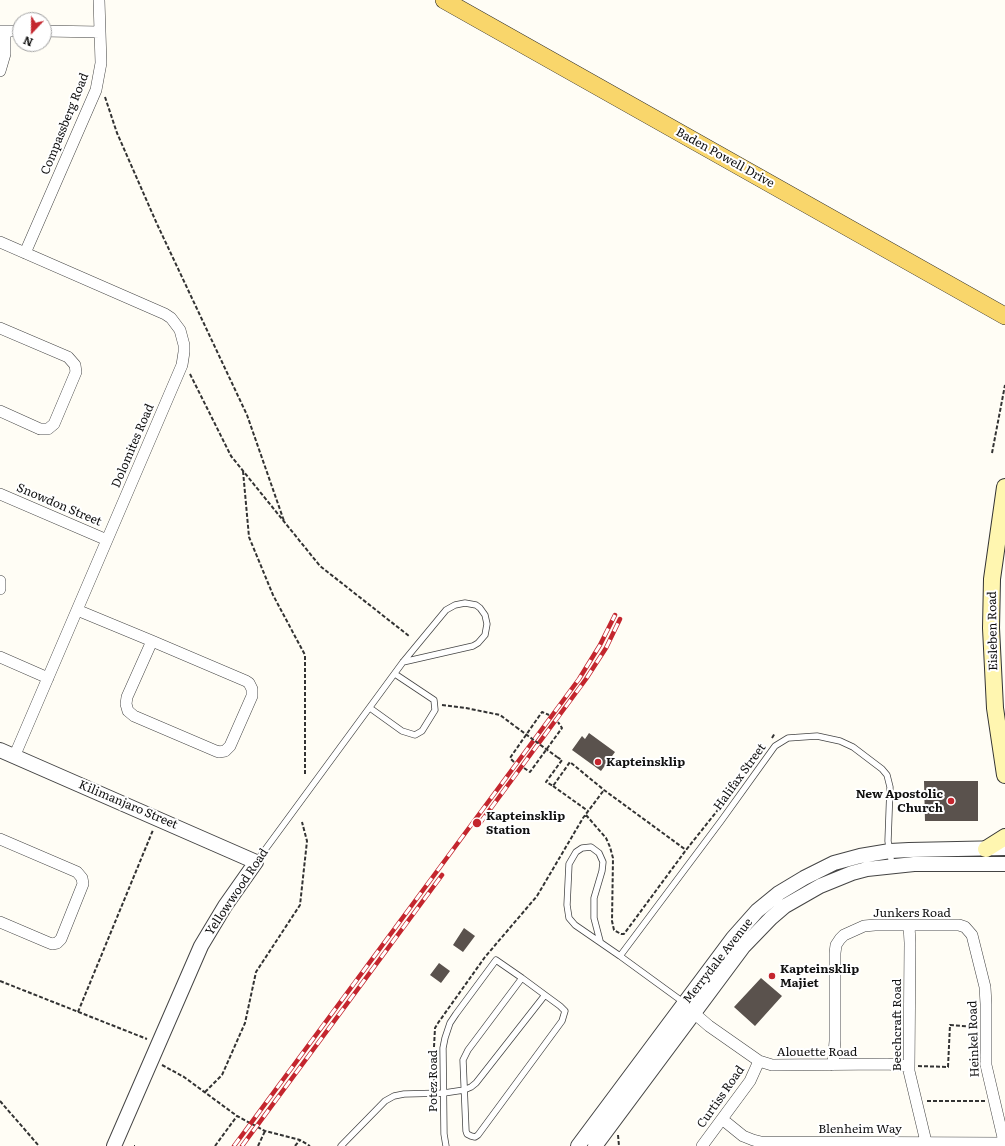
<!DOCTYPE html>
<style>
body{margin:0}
#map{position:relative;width:1005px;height:1146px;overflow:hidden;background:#fffdf5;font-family:Literata,serif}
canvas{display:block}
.north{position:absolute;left:12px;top:12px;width:40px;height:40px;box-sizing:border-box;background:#fff;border:1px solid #a0a0a0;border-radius:50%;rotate:202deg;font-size:11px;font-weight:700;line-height:16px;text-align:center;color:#111}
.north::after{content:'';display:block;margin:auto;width:14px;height:18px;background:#c4262e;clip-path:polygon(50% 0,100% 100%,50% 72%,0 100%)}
</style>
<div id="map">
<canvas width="1005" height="1146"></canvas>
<div class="north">N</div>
</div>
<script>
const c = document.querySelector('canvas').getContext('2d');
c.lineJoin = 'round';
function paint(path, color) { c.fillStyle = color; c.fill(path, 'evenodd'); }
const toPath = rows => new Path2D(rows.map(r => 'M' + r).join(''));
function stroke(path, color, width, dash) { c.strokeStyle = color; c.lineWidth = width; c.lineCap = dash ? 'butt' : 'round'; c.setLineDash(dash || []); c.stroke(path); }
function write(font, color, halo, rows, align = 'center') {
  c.font = font + ' Literata,serif'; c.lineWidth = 4; c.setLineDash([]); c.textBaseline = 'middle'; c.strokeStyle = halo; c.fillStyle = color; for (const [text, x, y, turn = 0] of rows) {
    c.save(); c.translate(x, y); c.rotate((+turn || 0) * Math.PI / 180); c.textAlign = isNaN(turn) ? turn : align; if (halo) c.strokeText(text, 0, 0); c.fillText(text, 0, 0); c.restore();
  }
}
paint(toPath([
 [589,733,615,752,601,771,572,750,582,736,585,739],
 [924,781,978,781,978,821,925,821],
 [464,928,475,936,463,952,453,945],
 [439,963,450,971,441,983,430,975],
 [761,978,782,996,755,1026,734,1007]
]), '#5a524d');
const service = toPath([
 [370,708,402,731,415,735,422,731,435,710,434,700,395,674],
 [256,862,403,662,446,610,455,605,465,603,476,605,480,608,485,615,487,624,485,635,478,643,473,646,403,662],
 [600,941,594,918,594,898,602,871,603,862,599,853,591,847,582,848,576,852,569,864,567,905,569,918,575,925,620,956,679,999,684,1004],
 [620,956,721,821,775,746,788,738,817,736,840,741,853,747,882,769,887,775,890,787,888,841,892,865],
 [341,1146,385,1101,394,1096,404,1094,444,1093,464,1090,471,1087,476,1083,545,995],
 [446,1146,444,1134,443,1048,445,1038,450,1023,456,1014,496,960,522,978,545,995,560,1006,565,1011,562,1021,478,1135,475,1137,471,1136,467,1134,466,1131,463,1060,468,1050,522,978]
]);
const minor = toPath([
 [0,31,20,31],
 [44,31,100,32],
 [0,71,5,54,5,31],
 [0,242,165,314,171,318,180,330,184,345,184,352,182,365,14,757],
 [25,253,96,90,101,63,99,0],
 [0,328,68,357,75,365,76,372,54,424,48,429,40,429,0,411],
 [0,494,107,540],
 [0,581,0,589],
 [77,610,152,641,246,681,249,683,252,689,252,696,230,746,225,751,219,752,216,751,134,716,128,711,126,704,127,697,152,641],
 [0,657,48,678],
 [0,839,77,872,82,878,83,884,61,939,57,943,52,944,47,942,0,922],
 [909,925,910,943,909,1071,927,1146],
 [688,1008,709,1026,759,1061,772,1065,887,1064,909,1066],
 [833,1065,835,1041,835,953,836,945,840,939,844,935,864,926,875,925,959,925,965,927,972,935,985,987,986,1004,986,1065,1005,1146],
 [722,1119,743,1136,753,1140,761,1142,1004,1143],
 [702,1146,750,1081,759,1061]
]);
const tertiary = toPath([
 [0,750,256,862,225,906,201,946,114,1146],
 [578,1146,733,938,757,911,779,893,804,878,834,863,860,856,890,851,909,850,1005,848],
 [595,1146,743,947,771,918,785,906,820,886,852,873,867,869,914,864,1005,864]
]);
const secondary = toPath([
 [1005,487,992,579,991,628,995,708,1005,775],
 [986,849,1005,837]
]);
const primary = toPath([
 [444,0,1005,316]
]);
stroke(service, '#444', 7);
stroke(minor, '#444', 12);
stroke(tertiary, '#444', 16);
stroke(secondary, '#333', 18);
stroke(primary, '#222', 18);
stroke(toPath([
 [105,97,117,133,157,224,247,415,284,521],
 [190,374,231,456,320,566,409,636],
 [992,453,1005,385],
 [243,471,249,537,273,595,305,655,305,776],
 [442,705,466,708,500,715,516,727],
 [772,738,775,733],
 [557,757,562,760,546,782,553,786,570,762,604,790,686,850],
 [514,762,510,758,542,712,549,715],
 [524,768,530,772,562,728,558,722],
 [553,786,588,811],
 [586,815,606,838,610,847,613,858,612,921,614,930,621,934,624,934,686,850,725,801],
 [0,981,147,1039],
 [78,1012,153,830],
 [434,1047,435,1028,438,1023,485,957,537,896,583,818,604,790],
 [162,1065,184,1077,237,1116,265,1131,300,1140,310,1146],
 [918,1066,948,1067,950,1025,976,1027],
 [434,1083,434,1060],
 [205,1092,222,1075,245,1023,256,972,300,905,307,841,302,822],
 [0,1101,39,1146],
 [927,1101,985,1101],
 [618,1135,619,1146],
 [134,1146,135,1146],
 [215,1146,237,1116],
 [258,1146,265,1131],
 [295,1146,300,1140]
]), '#333', 2, [4, 2]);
stroke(service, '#fff', 5.5);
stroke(minor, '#fff', 11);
stroke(tertiary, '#fff', 14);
stroke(secondary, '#fff6b0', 16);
stroke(primary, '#f9d66b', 17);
const rail = toPath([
 [480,823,586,679,606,648,620,619],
 [234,1146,579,679,600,645,615,615],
 [242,1146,442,875]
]);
stroke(rail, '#c4262e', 4.5);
stroke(rail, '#fff', 3, [9]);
stroke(toPath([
 [516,727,557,757]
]), '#333', 2, [4, 2]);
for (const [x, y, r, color] of [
 [598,762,4,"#c4262e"],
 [951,801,4,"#c4262e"],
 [477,823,5,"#c4262e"],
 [772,976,4,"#c4262e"]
]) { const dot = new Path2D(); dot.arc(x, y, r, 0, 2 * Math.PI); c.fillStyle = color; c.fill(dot); stroke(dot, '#fff', 1.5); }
write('12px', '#111', '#fff', [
 ["Compassberg Road",65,124,-68],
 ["Baden Powell Drive",725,158,29],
 ["Dolomites Road",133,446,-67],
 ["Snowdon Street",59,505,23],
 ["Eisleben Road",993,631,-91],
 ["Halifax Street",740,777,-54],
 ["Kilimanjaro Street",128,805,23],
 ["Yellowwood Road",237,892,-56],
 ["Junkers Road",912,913],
 ["Merrydale Avenue",718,961,-52],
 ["Beechcraft Road",897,1025,-90],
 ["Heinkel Road",974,1039,-92],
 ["Alouette Road",817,1052],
 ["Potez Road",433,1081,-90],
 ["Curtiss Road",721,1097,-55],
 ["Blenheim Way",860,1129]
]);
write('bold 12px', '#111', '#fff', [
 ["Kapteinsklip",606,762],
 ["New Apostolic",943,794,"right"],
 ["Church",943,808,"right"],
 ["Kapteinsklip",486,816],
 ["Station",486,830],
 ["Kapteinsklip",780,969],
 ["Majiet",780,983]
], 'left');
</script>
